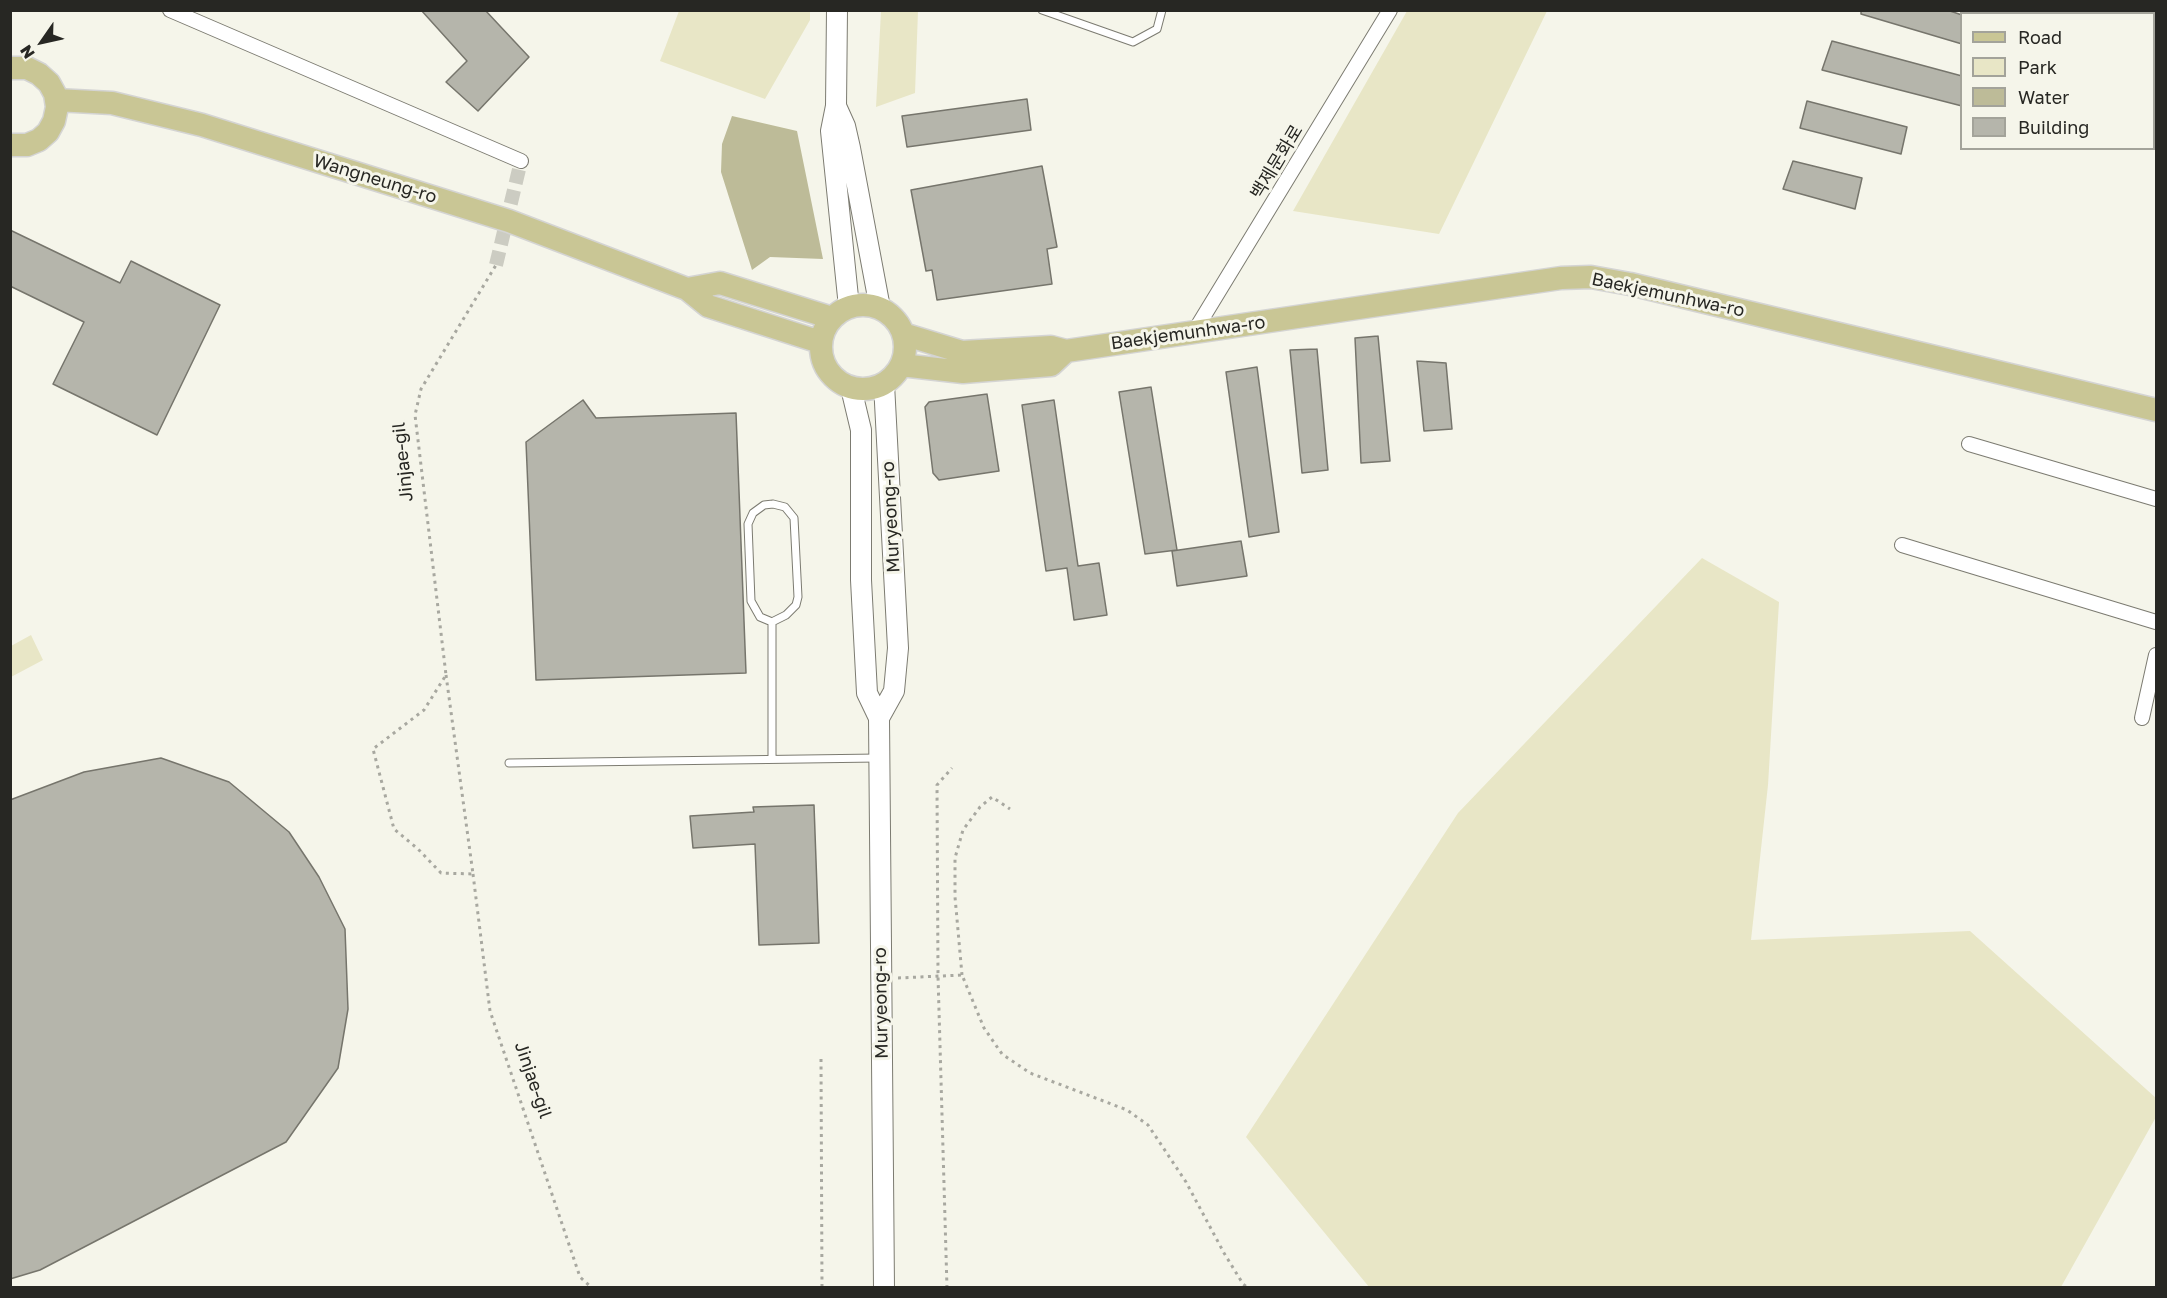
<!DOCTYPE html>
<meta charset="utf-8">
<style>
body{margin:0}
#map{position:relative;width:2167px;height:1298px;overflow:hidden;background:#f5f5ea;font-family:"Golos Text",sans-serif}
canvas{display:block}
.frame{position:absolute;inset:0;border:12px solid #272723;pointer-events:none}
.legend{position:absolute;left:1960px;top:12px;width:195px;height:138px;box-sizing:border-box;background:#f5f5ea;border:2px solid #a3a39a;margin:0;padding:8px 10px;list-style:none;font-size:18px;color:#272723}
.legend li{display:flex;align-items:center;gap:12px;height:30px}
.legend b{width:30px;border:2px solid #a3a39a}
.north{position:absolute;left:12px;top:12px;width:60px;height:60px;-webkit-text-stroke:4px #f5f5ea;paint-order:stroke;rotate:236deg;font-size:16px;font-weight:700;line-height:24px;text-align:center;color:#272723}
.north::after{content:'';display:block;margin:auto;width:21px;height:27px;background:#272723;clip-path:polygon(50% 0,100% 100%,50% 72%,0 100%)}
</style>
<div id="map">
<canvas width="2167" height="1298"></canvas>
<div class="frame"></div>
<ul class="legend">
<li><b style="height:8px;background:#c9c695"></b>Road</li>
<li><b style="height:16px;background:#e8e6c6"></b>Park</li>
<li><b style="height:16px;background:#bdbb98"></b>Water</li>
<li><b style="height:16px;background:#b5b5ab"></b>Building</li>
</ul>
<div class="north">N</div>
</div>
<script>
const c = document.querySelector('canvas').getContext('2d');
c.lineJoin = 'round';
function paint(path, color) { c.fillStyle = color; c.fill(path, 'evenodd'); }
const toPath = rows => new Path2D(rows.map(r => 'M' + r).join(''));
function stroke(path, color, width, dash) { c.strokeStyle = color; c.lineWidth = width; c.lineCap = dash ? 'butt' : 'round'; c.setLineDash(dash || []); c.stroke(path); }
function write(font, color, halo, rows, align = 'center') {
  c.font = font + ' "Golos Text","Noto Sans KR",sans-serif'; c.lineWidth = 6; c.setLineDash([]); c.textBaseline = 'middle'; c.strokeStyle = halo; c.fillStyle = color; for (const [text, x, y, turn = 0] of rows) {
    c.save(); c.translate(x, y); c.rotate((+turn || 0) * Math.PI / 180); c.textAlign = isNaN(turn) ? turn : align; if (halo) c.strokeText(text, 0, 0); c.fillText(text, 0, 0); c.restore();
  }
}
paint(toPath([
 [679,11,679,10,810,11,810,20,765,99,660,61],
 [881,11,918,11,915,93,876,107],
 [1407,11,1547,11,1439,234,1293,211],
 [1702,558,1779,602,1768,785,1751,940,1970,931,2156,1098,2156,1117,2061,1287,1369,1287,1246,1137,1458,813],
 [31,635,43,660,11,677,11,646]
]), '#e8e6c6');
paint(toPath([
 [732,116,797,131,823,259,770,257,752,270,721,172,722,144]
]), '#bdbb98');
const building = toPath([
 [421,10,485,10,529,57,478,111,446,82,467,61,421,10],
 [1861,10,1947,10,1962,15,1962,44,1861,14,1861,10],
 [1832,41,1962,76,1962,106,1822,70,1832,41],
 [1027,99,1031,130,907,147,902,116,1027,99],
 [1807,101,1907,127,1901,154,1800,128,1807,101],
 [1793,161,1862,178,1855,209,1783,189,1793,161],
 [1042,166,1057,247,1047,249,1052,284,937,300,932,270,926,271,911,190,1042,166],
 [10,230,120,283,131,261,220,305,157,435,53,384,84,322,10,286,10,230],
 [1378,336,1390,461,1361,463,1355,338,1378,336],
 [1317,349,1328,470,1302,473,1290,350,1317,349],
 [1417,361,1446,363,1452,429,1424,431,1417,361],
 [1257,367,1279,532,1249,537,1226,372,1257,367],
 [1151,387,1177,550,1145,554,1119,392,1151,387],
 [987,394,999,471,939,480,933,473,925,407,929,402,987,394],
 [583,400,596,418,736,413,746,673,536,680,526,442,583,400],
 [1054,400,1078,566,1099,563,1107,615,1074,620,1067,568,1046,571,1022,405,1054,400],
 [1241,541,1247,576,1177,586,1172,551,1241,541],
 [161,758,229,782,289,832,319,877,345,929,348,1009,338,1068,286,1142,40,1270,10,1279,10,800,84,772,161,758],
 [814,805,819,943,759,945,755,844,693,848,690,816,754,812,753,807,814,805]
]);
paint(building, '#b5b5ab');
stroke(building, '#76756c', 1.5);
stroke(toPath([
 [496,265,521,161]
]), '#ccccc2', 14, [14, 7]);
const service = toPath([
 [1042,10,1133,42,1157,29,1162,10],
 [773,504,785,507,794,518,798,597,796,605,786,615,772,622,760,617,751,601,748,524,753,513,764,505,773,504],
 [772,759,772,622],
 [509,763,878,758]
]);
const minor = toPath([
 [170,10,521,161],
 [1194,332,1390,10],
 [1969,444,2156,499],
 [1902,545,2156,622],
 [2142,718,2156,655]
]);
const secondary = toPath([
 [837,10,836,106,831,131,849,307],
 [836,106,845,126,850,148,880,308],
 [851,388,861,430,861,580,867,693,879,718,884,1288],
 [879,718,894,691,898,648,884,384]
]);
const primary = toPath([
 [10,68,27,68,39,74,49,83,55,94,57,107,54,121,48,132,39,140,27,145,10,145],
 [56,100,112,103,202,125,509,221,687,289,708,306,820,342],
 [687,289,720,283,832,318],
 '821 347a42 42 0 1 1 84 0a42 42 0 1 1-84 0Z',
 [903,334,962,352,1051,347,1066,351,1561,278,1591,277,1630,284,2156,410],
 [901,365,963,372,1051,365,1066,351]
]);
stroke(service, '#7c7b71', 9);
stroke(minor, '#7c7b71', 16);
stroke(secondary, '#7c7b71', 22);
stroke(primary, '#d4d4d3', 25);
stroke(toPath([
 [446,675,473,874,441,873,418,849,394,829,373,749,424,710,446,675,415,415,421,389,496,265],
 [473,874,490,1011,580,1277,592,1288],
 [962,975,955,897,955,858,963,830,980,807,992,797,1010,809],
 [898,978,962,975,984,1028,1002,1054,1030,1073,1127,1110,1148,1125,1186,1182,1224,1253,1243,1284,1248,1288],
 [821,1059,822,1288],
 [947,1288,938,976,937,785,952,768]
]), '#a8a8a0', 3, [3, 4.5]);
stroke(service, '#fff', 7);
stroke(minor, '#fff', 14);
stroke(secondary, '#fff', 20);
stroke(primary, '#c9c695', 22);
write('18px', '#272723', '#f5f5ea', [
 ["백제문화로",1277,162,-59],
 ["Wangneung-ro",375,179,17],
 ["Baekjemunhwa-ro",1668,295,12],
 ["Baekjemunhwa-ro",1188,333,-8],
 ["Jinjae-gil",403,462,-96],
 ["Muryeong-ro",891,517,-93],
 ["Muryeong-ro",881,1003,-91],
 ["Jinjae-gil",533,1080,71]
]);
</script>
